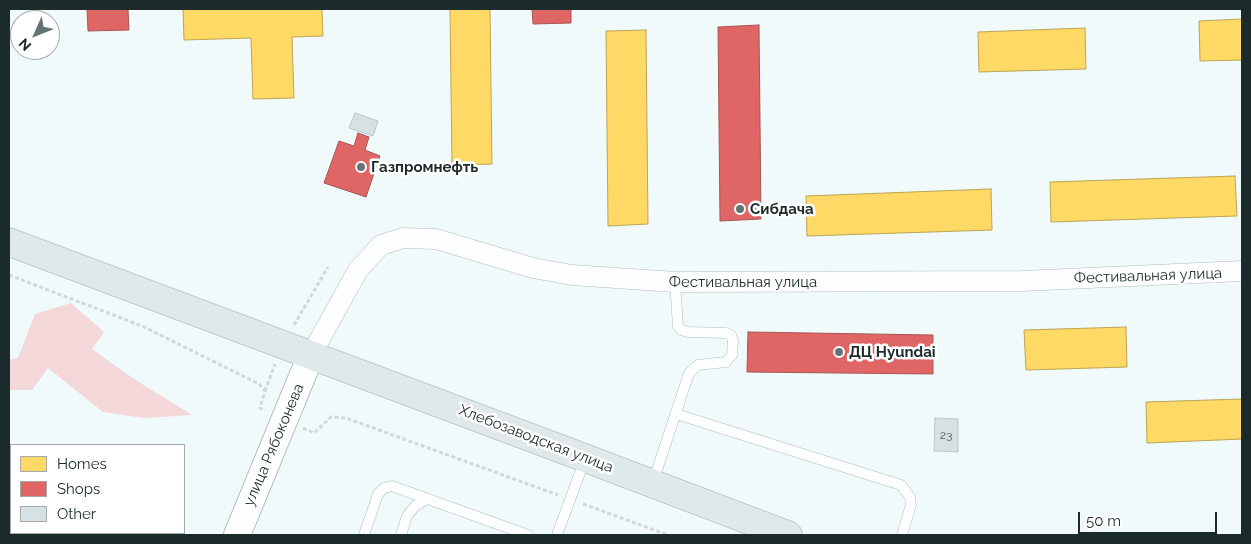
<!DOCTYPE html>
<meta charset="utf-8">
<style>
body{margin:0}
#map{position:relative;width:1251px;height:544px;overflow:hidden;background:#f0fafa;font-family:Raleway,sans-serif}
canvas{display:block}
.frame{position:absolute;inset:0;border:10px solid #1b2a2a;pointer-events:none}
.legend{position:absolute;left:10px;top:444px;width:175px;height:90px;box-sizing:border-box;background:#fff;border:1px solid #a4aaaa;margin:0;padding:6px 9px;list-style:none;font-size:15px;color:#1b2a2a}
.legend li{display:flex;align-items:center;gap:10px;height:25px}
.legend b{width:25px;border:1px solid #a4aaaa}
.north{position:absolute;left:10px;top:10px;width:50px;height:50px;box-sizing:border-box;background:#fff;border:1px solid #a4aaaa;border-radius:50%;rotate:226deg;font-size:14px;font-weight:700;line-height:20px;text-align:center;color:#1b2a2a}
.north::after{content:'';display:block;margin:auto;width:18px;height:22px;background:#667373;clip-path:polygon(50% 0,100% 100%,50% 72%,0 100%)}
.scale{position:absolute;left:1078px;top:512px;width:139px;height:22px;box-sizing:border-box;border:2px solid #1b2a2a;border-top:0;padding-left:6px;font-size:15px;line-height:18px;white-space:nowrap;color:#1b2a2a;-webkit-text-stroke:4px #fff;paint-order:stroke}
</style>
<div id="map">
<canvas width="1251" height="544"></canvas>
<div class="frame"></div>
<ul class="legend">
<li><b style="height:14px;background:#ffd966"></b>Homes</li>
<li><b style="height:14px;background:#e06666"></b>Shops</li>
<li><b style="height:14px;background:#d5e1e2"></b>Other</li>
</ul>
<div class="north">N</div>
<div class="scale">50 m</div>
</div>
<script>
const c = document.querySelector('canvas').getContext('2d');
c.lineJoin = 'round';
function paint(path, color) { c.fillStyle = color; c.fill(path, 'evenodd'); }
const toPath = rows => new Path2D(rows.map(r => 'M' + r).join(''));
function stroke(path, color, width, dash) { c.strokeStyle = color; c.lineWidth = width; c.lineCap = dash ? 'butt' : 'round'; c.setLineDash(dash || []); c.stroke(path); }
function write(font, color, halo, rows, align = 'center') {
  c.font = font + ' Raleway,sans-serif'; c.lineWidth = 5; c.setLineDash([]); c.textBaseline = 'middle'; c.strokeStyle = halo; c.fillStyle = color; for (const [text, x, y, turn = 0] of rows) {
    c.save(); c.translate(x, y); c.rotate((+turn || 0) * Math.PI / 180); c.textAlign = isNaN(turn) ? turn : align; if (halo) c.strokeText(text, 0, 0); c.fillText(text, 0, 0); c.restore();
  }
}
paint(toPath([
 [71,303,104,332,92,349,134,379,192,415,144,418,103,412,48,368,32,390,9,390,9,359,18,358,35,314]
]), '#f3d7d9');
const homes = toPath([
 [183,9,322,9,323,36,292,37,294,98,253,99,251,38,184,40,183,9],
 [450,9,490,9,492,164,452,165,450,9],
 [1242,19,1242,60,1200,61,1199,21,1242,19],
 [1085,28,1086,69,979,72,978,32,1085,28],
 [646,30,648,224,608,226,606,31,646,30],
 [1235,176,1237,216,1051,222,1050,182,1235,176],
 [991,189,992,230,807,236,806,196,991,189],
 [1126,327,1127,367,1026,370,1024,330,1126,327],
 [1242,399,1242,439,1147,443,1146,402,1242,399]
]);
paint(homes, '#ffd966');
stroke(homes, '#bba454', 1);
const shops = toPath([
 [87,9,128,9,129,30,88,31,87,9],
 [532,9,571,9,571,23,533,24,532,9],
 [759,25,761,219,720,221,718,27,759,25],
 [358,133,369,137,365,150,380,156,366,197,324,183,339,141,354,146,358,133],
 [748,332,933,335,933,374,747,372,748,332]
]);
paint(shops, '#e06666');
stroke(shops, '#a55454', 1);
const building = toPath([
 [355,113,378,121,373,136,349,128,355,113],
 [935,418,958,419,958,452,934,451,935,418]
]);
paint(building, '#d5e1e2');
stroke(building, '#bbc6c6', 1);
const service = toPath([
 [676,414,901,485,910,497,911,505,902,535],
 [653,482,689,373,698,365,726,362,732,355,733,341,731,335,726,333,688,332,681,330,678,326,675,282],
 [364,535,378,494,384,488,392,486,528,535],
 [401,535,407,516,415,506,427,499],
 [557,535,585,459]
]);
const minor = toPath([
 [311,355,358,270,381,245,403,238,436,239,533,268,572,275,675,282,1022,281,1242,271]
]);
const tertiary = toPath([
 [237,535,311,355]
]);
const primary = toPath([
 [9,242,585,458,788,535]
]);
stroke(service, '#b0bcbc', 11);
stroke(minor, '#b0bcbc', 21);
stroke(tertiary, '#b0bcbc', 28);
stroke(primary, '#9baeaf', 29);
stroke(toPath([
 [9,275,142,326,259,384,265,391,260,408,265,411],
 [294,325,328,267],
 [265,391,275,364],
 [303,428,314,433,331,417,346,418,558,495],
 [583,504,668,535]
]), '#d2d7d7', 3, [4, 2.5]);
stroke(service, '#fdfefe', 10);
stroke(minor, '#fdfefe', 20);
stroke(tertiary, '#fdfefe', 26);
stroke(primary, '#e0e9ea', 28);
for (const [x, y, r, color] of [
 [361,167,5,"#667373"],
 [740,209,5,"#667373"],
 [839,352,5,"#667373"]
]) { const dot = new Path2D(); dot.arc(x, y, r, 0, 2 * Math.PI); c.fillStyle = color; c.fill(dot); stroke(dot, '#fff', 2); }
write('12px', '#4c5a5a', null, [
 ["23",946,435]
]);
write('bold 15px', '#1b2a2a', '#fff', [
 ["Газпромнефть",371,167],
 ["Сибдача",750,209],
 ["ДЦ Hyundai",849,352]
], 'left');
write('15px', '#1b2a2a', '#fff', [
 ["Фестивальная улица",1148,276,-2],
 ["Фестивальная улица",743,282],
 ["Хлебозаводская улица",536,439,21],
 ["улица Рябоконева",274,445,-67]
]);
</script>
